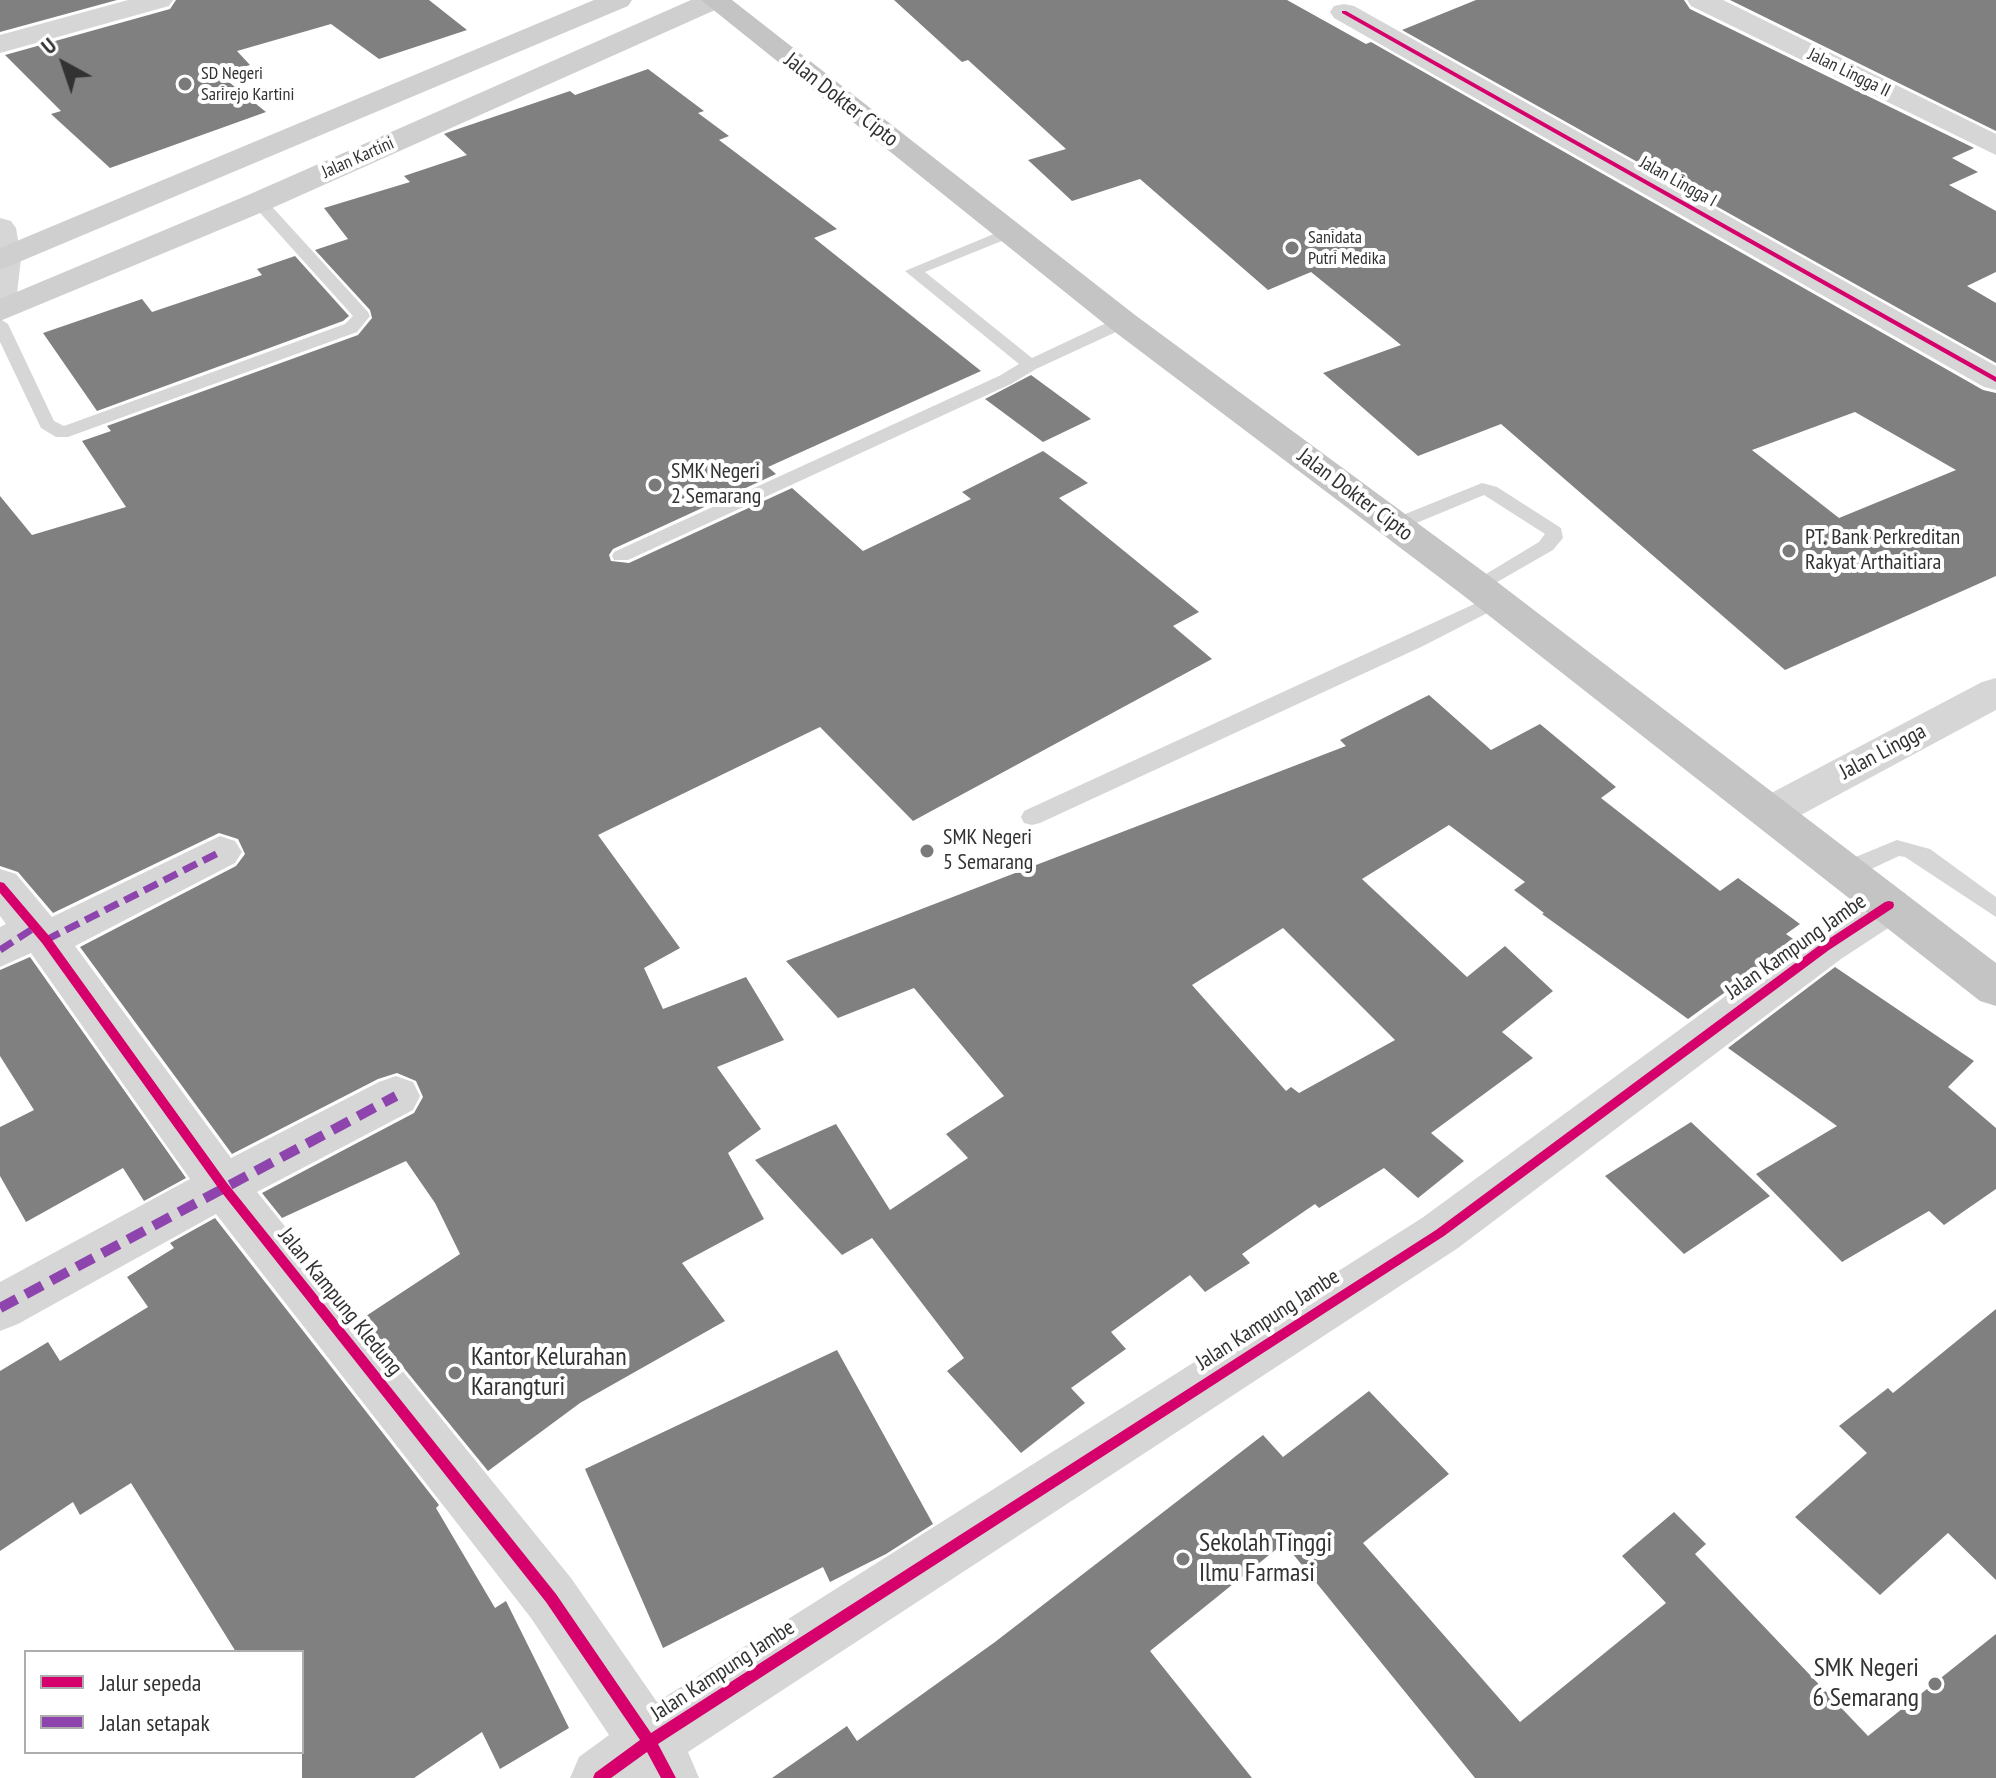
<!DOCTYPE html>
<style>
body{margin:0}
#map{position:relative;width:1996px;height:1778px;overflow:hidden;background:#fff;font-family:"PT Sans Narrow",sans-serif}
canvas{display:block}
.legend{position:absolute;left:24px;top:1650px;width:280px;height:104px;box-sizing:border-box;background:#fff;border:2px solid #adadad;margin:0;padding:10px 14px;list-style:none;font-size:24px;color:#323232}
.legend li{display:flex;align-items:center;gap:16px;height:40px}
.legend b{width:40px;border:2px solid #adadad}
.north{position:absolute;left:24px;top:24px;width:80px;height:80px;-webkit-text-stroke:6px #fff;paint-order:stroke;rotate:320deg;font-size:22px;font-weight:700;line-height:32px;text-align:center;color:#323232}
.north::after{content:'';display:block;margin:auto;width:28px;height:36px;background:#323232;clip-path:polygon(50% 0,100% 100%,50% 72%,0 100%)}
</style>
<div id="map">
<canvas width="1996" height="1778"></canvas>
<ul class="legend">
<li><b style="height:10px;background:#d6006c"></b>Jalur sepeda</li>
<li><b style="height:10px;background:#8e44ad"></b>Jalan setapak</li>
</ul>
<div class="north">U</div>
</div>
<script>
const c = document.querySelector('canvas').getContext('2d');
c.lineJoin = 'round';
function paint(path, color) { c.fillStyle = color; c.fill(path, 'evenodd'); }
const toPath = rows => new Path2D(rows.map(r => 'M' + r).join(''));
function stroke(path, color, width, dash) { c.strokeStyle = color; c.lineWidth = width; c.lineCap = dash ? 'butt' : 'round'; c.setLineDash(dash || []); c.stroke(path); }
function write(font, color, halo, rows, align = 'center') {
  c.font = font + ' "PT Sans Narrow",sans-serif'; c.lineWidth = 8; c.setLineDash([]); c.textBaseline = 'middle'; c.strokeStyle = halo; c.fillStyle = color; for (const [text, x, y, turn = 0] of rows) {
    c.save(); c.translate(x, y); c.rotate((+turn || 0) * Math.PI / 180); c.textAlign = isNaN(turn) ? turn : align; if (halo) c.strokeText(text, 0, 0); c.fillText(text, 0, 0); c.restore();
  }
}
paint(toPath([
 [0,0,117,0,0,32],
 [176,0,429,0,467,30,379,59,331,24,237,51,250,65,219,74,266,112,110,168,51,114,61,111,5,55,170,9],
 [894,0,1287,0,1366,44,1371,42,1983,390,1996,393,1996,576,1785,670,1501,424,1418,456,1323,373,1401,345,1311,272,1268,290,1140,179,1072,201,1028,160,1066,149,968,60,962,62],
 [1855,412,1956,470,1839,518,1752,450],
 [1476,0,1684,0,1690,9,1974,148,1952,158,1978,172,1949,185,1996,211,1996,272,1967,286,1996,303,1996,363,1402,30],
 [1730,0,1996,0,1996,131],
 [648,69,704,111,698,113,729,136,719,140,837,229,814,238,981,371,768,467,776,474,613,549,609,555,611,561,629,563,792,488,863,551,971,499,962,492,1043,451,1088,483,1059,498,1199,612,1173,626,1212,659,913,821,820,727,598,835,680,948,644,968,663,1009,746,977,784,1040,717,1067,761,1129,728,1153,764,1219,682,1263,725,1321,580,1403,488,1471,363,1318,460,1254,435,1203,406,1161,282,1218,262,1193,414,1113,423,1097,416,1081,397,1073,378,1079,232,1154,80,947,236,866,245,854,238,839,219,833,53,913,18,872,0,866,0,496,32,535,126,507,82,441,111,431,107,426,358,335,372,318,370,310,315,250,348,239,324,208,410,182,404,176,467,155,444,134,449,132,570,91,575,95],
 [295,256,349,316,343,321,97,411,43,333,142,299,152,312,262,275,257,269],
 [1031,375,1091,419,1043,442,985,399],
 [1429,695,1491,750,1540,724,1616,787,1601,798,1720,891,1738,878,1800,924,1786,934,1796,941,1688,1019,1542,914,1544,913,1514,890,1525,882,1449,825,1362,879,1467,977,1505,946,1553,991,1502,1032,1533,1058,1431,1133,1464,1161,1418,1198,1384,1168,1319,1208,1315,1204,1242,1254,1250,1263,1205,1292,1190,1275,1111,1332,1126,1349,1071,1388,1085,1403,1021,1453,947,1371,964,1358,872,1238,842,1255,755,1160,836,1124,890,1210,968,1158,946,1134,1004,1096,914,988,838,1018,786,961,1346,746,1340,740],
 [1283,928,1395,1040,1299,1093,1291,1087,1286,1091,1192,985],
 [30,957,186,1178,144,1201,123,1168,26,1222,0,1176,0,1127,34,1110,0,1056,0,970],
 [1835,967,1974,1061,1948,1087,1996,1128,1996,1189,1944,1225,1929,1211,1842,1262,1756,1174,1837,1126,1728,1048],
 [1691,1122,1770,1196,1684,1254,1605,1176],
 [215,1218,439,1505,436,1508,495,1608,506,1601,569,1728,500,1769,482,1732,414,1778,302,1778,302,1652,236,1652,131,1483,80,1515,73,1502,0,1551,0,1371,48,1342,60,1361,148,1307,127,1277,174,1248,170,1243],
 [1996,1309,1996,1580,1948,1533,1880,1595,1795,1517,1867,1453,1839,1426,1888,1388,1893,1393],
 [837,1350,933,1524,886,1554,830,1582,823,1567,663,1648,585,1469],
 [1369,1391,1449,1474,1363,1543,1520,1722,1666,1603,1622,1556,1674,1512,1706,1544,1695,1554,1868,1736,1996,1634,1996,1778,1475,1778,1284,1543,1150,1651,1252,1778,772,1778,847,1726,857,1741,995,1642,1263,1435,1283,1457]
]), '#808080');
paint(toPath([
 [259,197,265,199,368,312,370,316,357,332,68,437,56,437,41,428,0,342,0,319,8,324,54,421,64,426,345,324,353,316,253,205,253,199,259,197],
 [1008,228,1016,233,1014,236,925,272,1032,358,1117,318,1129,318,1131,322,1129,326,1036,369,1011,384,628,560,614,560,612,556,614,552,999,376,1019,364,905,271,1008,228],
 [1482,483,1497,487,1561,528,1563,538,1553,550,1478,593,1471,591,1468,587,1471,583,1539,542,1545,534,1484,495,1402,529,1388,529,1386,525,1388,521,1482,483],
 [1496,594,1503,595,1506,600,1503,605,1421,647,1040,823,1032,825,1024,823,1021,817,1024,811,1496,594],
 [1897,840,1930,849,1996,897,1996,917,1905,857,1899,856,1869,870,1858,880,1850,882,1842,880,1839,874,1853,858,1897,840]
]), '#d6d6d6');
paint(toPath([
 [128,0,173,0,169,6,0,53,0,35,128,0],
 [1687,0,1723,0,1996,134,1996,155,1691,6,1687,0],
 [1344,4,1354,6,1996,366,1996,390,1984,387,1334,18,1330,12,1334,6,1344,4],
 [0,218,11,221,16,228,21,258,17,294,12,301,0,304,0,218],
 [1996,678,1996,710,1786,823,1771,828,1756,823,1750,812,1756,801,1982,682,1996,678],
 [220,836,235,841,242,852,235,863,75,946,231,1158,379,1082,396,1076,413,1082,420,1096,413,1110,257,1192,571,1578,657,1702,1422,1218,1809,935,1873,893,1889,888,1905,893,1911,905,1905,917,1841,959,1458,1248,688,1752,699,1778,570,1778,579,1757,609,1735,531,1618,216,1214,18,1324,0,1331,0,1282,190,1179,31,953,0,967,0,927,6,924,0,916,0,869,16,874,52,917,220,836]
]), '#d6d6d6');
paint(toPath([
 [594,0,632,0,628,6,0,270,0,248,594,0],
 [691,0,728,0,724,6,270,209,0,321,0,299,248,195,691,0]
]), '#cfcfcf');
paint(toPath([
 [701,0,732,0,1135,315,1492,578,1996,963,1996,1006,1980,1001,1464,596,1111,329,701,0]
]), '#c4c4c4');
stroke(toPath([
 [46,940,220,852],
 [0,950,34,928]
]), '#8e44ad', 7, [15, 7]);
stroke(toPath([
 [0,1308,396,1096]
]), '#8e44ad', 10, [19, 10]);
paint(toPath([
 [1342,11,1346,11,1996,377,1996,382,1342,13,1342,11],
 [0,882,4,883,50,937,227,1183,556,1594,651,1733,1436,1230,1821,944,1885,902,1889,901,1893,902,1894,905,1893,908,1829,950,1444,1236,658,1744,676,1778,661,1778,647,1752,611,1778,593,1778,595,1773,640,1740,546,1602,219,1189,42,943,0,893,0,882]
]), '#d6006c');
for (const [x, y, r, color] of [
 [185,84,8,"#7a7a7a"],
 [1292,248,8,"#7a7a7a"],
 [655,485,8,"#7a7a7a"],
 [1789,551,8,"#7a7a7a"],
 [927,851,8,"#7a7a7a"],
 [455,1373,8,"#7a7a7a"],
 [1183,1559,8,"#7a7a7a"],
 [1935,1684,8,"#7a7a7a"]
]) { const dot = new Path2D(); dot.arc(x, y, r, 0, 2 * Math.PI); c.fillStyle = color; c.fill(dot); stroke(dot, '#fff', 3); }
write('18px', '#323232', '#fff', [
 ["Jalan Lingga II",1849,73,26],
 ["Jalan Kartini",358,158,-24],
 ["Jalan Lingga I",1678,182,29]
]);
write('18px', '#323232', '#fff', [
 ["SD Negeri",201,74],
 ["Sarirejo Kartini",201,95],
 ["Sanidata",1308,238],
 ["Putri Medika",1308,259]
], 'left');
write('22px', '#323232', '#fff', [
 ["Jalan Dokter Cipto",841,100,38],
 ["Jalan Dokter Cipto",1355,495,37],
 ["Jalan Lingga",1883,752,-28],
 ["Jalan Kampung Jambe",1796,947,-35],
 ["Jalan Kampung Kledung",340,1302,51],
 ["Jalan Kampung Jambe",1268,1320,-33],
 ["Jalan Kampung Jambe",723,1671,-33]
]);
write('22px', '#323232', '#fff', [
 ["SMK Negeri",671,472],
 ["2 Semarang",671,497],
 ["PT. Bank Perkreditan",1805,538],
 ["Rakyat Arthaitiara",1805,563],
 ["SMK Negeri",943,838],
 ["5 Semarang",943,863]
], 'left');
write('26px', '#323232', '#fff', [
 ["Kantor Kelurahan",471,1358],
 ["Karangturi",471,1388],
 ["Sekolah Tinggi",1199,1544],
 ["Ilmu Farmasi",1199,1574],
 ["SMK Negeri",1919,1669,"right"],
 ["6 Semarang",1919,1699,"right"]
], 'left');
</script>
